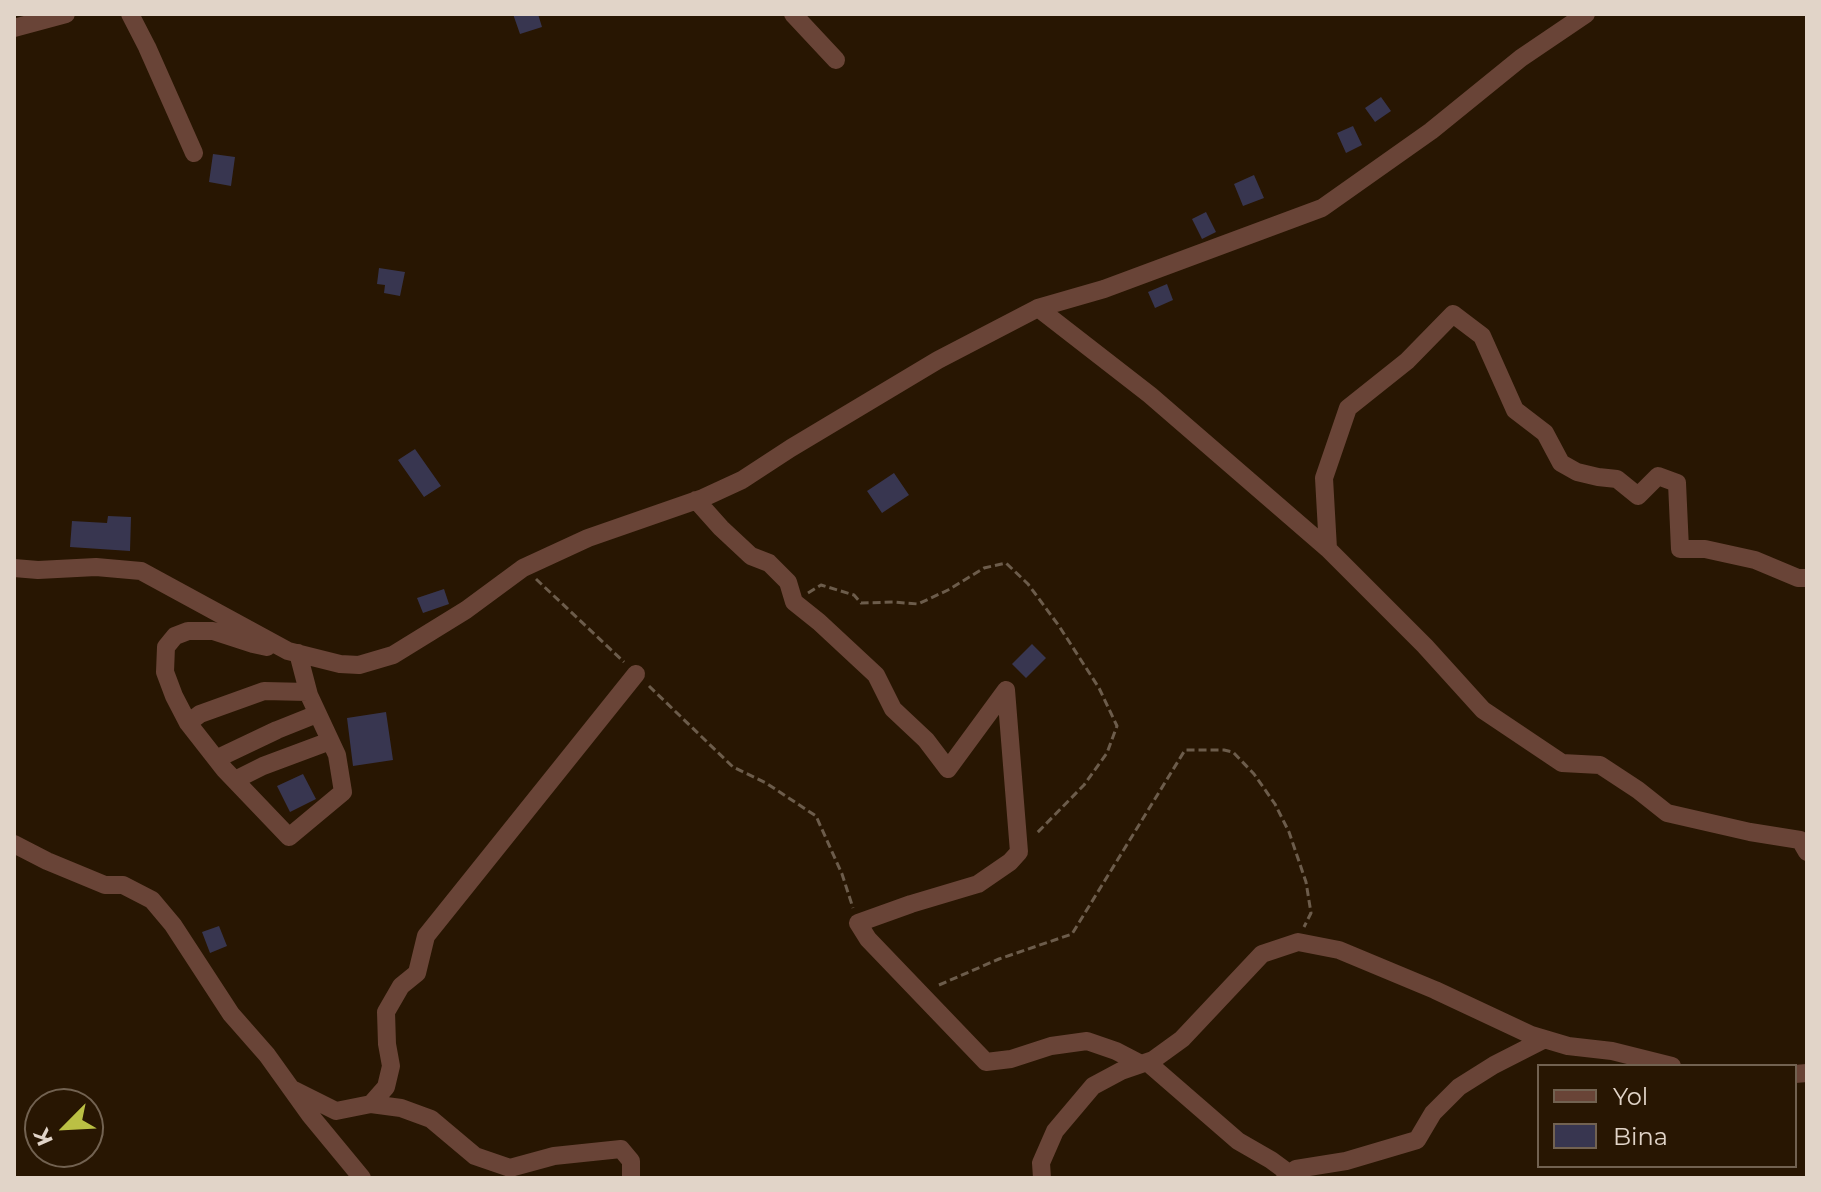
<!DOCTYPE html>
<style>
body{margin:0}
#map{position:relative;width:1821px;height:1192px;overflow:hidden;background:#281602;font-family:Montserrat,sans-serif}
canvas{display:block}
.frame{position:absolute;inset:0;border:16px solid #e1d4c8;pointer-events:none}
.legend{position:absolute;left:1537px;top:1064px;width:260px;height:104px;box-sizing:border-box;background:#281602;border:2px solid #726251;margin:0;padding:10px 14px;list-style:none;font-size:24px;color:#e1d4c8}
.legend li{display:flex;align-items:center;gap:16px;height:40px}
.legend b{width:40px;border:2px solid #726251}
.north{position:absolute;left:24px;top:1088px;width:80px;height:80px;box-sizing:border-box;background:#281602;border:2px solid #726251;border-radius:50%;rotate:246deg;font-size:22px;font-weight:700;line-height:32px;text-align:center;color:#e1d4c8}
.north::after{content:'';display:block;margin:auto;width:28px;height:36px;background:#bbc044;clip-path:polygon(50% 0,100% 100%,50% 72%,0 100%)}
</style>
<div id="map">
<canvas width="1821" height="1192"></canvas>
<div class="frame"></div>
<ul class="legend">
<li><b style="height:10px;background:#694437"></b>Yol</li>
<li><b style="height:22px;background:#383650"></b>Bina</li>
</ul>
<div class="north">K</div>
</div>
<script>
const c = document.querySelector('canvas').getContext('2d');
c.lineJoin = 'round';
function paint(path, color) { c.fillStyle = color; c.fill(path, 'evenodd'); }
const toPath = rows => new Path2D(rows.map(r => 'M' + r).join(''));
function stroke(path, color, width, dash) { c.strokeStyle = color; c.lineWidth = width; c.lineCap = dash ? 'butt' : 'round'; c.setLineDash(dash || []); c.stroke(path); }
paint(toPath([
 [513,14,538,14,542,27,520,34],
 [1381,97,1391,111,1375,122,1365,108],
 [1353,126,1362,145,1346,153,1337,133],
 [213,154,235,157,231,186,209,182],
 [1254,175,1264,198,1243,206,1234,184],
 [1206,212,1216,232,1202,239,1192,219],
 [379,268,405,272,400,296,384,293,385,285,377,284],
 [1167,284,1173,300,1155,308,1148,292],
 [415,449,441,486,424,497,398,460],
 [894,473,909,495,882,513,867,491],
 [108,516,131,517,130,551,70,547,72,521,107,523],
 [444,589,449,604,423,613,417,598],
 [1032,644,1046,658,1026,678,1012,664],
 [386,712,393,760,353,766,347,718],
 [303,774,316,799,290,812,277,786],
 [219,926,227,946,210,953,202,932]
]), '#383650');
stroke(toPath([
 [536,579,624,662],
 [808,593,821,585,854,595,861,603,894,602,918,604,948,590,984,568,1006,563,1028,584,1059,626,1099,688,1117,726,1107,753,1084,785,1035,835],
 [649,686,733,767,766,783,816,816,842,874,853,908],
 [939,985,999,959,1072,934,1185,750,1224,750,1233,752,1254,774,1275,804,1289,832,1306,882,1311,913,1304,927]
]), '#6c5c4b', 3, [8, 4]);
stroke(toPath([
 [130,14,147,47,194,153],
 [793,14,836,60],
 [14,28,66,14],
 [1038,308,1150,395,1328,549,1324,478,1348,408,1407,361,1453,314,1482,336,1515,410,1545,433,1561,463,1577,472,1598,477,1617,479,1638,496,1658,476,1677,483,1680,549,1705,549,1755,560,1798,578,1807,578],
 [696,500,721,528,751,556,769,563,788,582,794,602,819,622,876,675,893,709,926,740,948,769,1006,690,1019,852,1010,862,978,884,911,904,858,923,868,939,986,1062,1011,1059,1051,1046,1087,1041,1116,1051,1141,1064],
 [1328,549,1425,646,1483,710,1562,763,1600,765,1638,790,1667,813,1750,832,1800,840,1807,852],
 [14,568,38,570,96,567,141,571,288,651,340,664,359,665,393,655,466,610,523,568,588,538,703,498,742,480,791,448,938,360,1038,308,1104,289,1322,208,1431,131,1521,58,1586,14],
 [267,647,253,644,213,631,188,631,175,636,166,647,165,672,174,696,188,723,224,769,289,837,343,792,337,755,309,695,298,653],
 [188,723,200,714,264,691,308,692],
 [216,759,277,730,317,714],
 [235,780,263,766,330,741],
 [14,844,47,861,105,885,123,885,152,900,173,925,231,1014,267,1055,310,1115,362,1178],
 [1147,1062,1238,1141,1271,1160,1290,1174],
 [1795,1074,1807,1073],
 [294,1090,336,1111,371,1104,401,1108,431,1119,475,1156,510,1168,554,1156,621,1149,631,1161,631,1178],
 [371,1104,386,1087,391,1066,387,1044,386,1012,401,986,417,973,426,936,636,674],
 [1042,1178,1041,1163,1055,1131,1093,1086,1121,1071,1153,1060,1182,1039,1262,954,1298,942,1339,950,1435,990,1531,1035,1568,1046,1612,1051,1672,1066],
 [1285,1178,1296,1169,1346,1161,1417,1140,1433,1113,1459,1087,1494,1065,1545,1039]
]), '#694437', 18);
</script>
